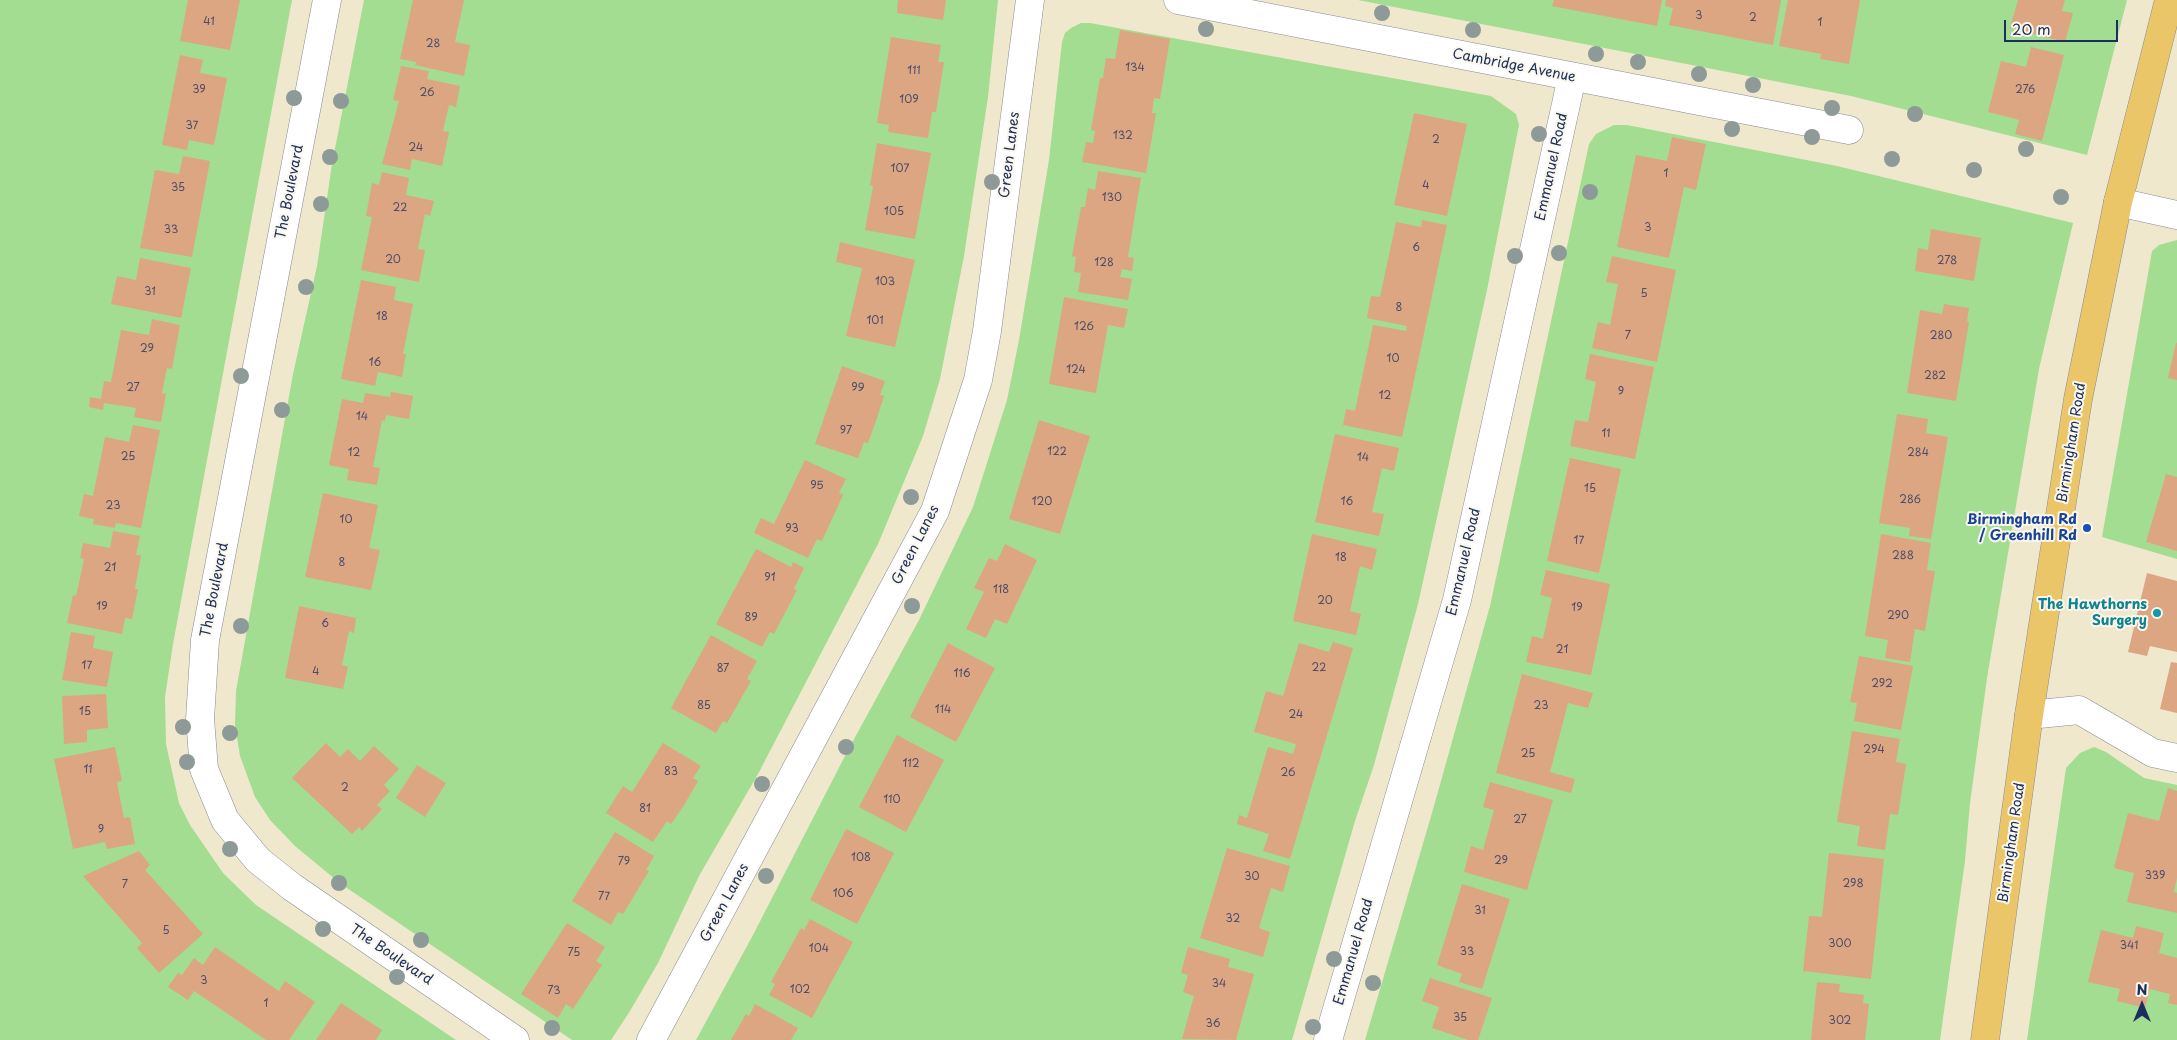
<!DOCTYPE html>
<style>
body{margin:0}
#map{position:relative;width:2177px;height:1040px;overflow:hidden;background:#f0e8cc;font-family:"Playpen Sans",sans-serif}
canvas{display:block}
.north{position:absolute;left:2117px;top:980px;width:50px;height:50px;-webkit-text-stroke:4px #fbf7ec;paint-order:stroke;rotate:0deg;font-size:14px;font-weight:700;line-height:20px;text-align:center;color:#1b2f5e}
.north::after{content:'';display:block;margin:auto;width:18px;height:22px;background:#1b2f5e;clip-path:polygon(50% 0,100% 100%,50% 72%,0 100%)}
.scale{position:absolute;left:2004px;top:20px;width:114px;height:22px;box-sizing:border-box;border:2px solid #1b2f5e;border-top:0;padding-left:6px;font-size:15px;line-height:18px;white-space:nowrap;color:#1b2f5e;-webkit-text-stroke:4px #fbf7ec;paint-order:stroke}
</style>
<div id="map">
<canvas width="2177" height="1040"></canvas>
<div class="north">N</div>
<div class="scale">20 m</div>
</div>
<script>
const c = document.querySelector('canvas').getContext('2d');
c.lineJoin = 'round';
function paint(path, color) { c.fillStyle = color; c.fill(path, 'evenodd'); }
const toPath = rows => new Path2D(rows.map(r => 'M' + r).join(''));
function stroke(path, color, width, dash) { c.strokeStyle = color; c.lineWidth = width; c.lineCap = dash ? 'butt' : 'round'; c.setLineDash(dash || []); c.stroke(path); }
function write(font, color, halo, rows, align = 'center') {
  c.font = font + ' "Playpen Sans",sans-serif'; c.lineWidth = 4; c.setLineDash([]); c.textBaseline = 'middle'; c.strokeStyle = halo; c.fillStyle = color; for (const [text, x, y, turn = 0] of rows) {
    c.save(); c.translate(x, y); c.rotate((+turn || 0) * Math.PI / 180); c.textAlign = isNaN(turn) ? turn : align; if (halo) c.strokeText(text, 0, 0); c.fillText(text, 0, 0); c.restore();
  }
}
paint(toPath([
 [0,0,292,0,173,644,165,697,166,744,179,803,190,825,223,873,256,905,456,1040,0,1040],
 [364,0,998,0,988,97,964,256,940,379,923,436,878,544,758,774,699,876,658,963,630,1011,611,1040,572,1040,341,884,295,846,270,820,255,797,240,756,235,725,236,691,293,374,317,266,332,164],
 [1358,0,2127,0,2087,155,1851,96],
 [1081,23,1090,23,1491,96,1516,114,1519,125,1487,290,1418,604,1374,765,1355,821,1292,1040,696,1040,753,935,847,752,919,620,973,507,1007,400,1019,340,1049,160,1062,42,1065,33,1071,28],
 [1614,125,1627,125,1837,166,2073,223,2039,369,1987,678,1970,803,1965,861,1940,1040,1365,1040,1432,813,1490,606,1589,144,1596,134],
 [2177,240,2177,559,2102,537,2152,251,2159,245],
 [2094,747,2106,752,2144,778,2177,785,2177,1040,2027,1040,2066,768,2080,753]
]), '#a2dd91');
paint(toPath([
 [188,0,240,0,230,50,180,41],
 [413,0,464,0,455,42,470,45,464,76,415,65,416,62,400,59],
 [898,0,946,0,943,20,897,13],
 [1554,0,1662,0,1657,26,1552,6],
 [1666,0,1781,0,1773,45,1669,25,1673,8,1665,6],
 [1788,0,1860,0,1849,64,1820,59,1821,54,1779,46],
 [2018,0,2065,0,2062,11,2073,13,2065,42,2010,28],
 [1120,30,1170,39,1160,99,1154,98,1152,113,1156,113,1146,173,1082,162,1086,142,1093,143,1095,131,1091,130,1100,78,1103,78,1106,58,1115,59],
 [891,37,941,45,938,62,944,62,936,112,932,112,928,138,888,132,889,125,877,123],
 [2031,47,2064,55,2042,141,2015,134,2019,120,1988,112,2001,61,2026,67],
 [180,55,203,60,200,73,227,78,214,145,189,140,187,150,162,145],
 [401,66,429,71,427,79,460,86,456,107,449,105,443,131,449,132,442,166,412,159,410,170,382,164,399,101,393,100],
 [1414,113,1467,124,1447,216,1394,205],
 [1672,137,1706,144,1696,190,1684,187,1669,258,1617,247,1636,155,1667,161],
 [877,143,931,153,915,239,865,230,873,186,870,185],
 [183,156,210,161,192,257,140,248,155,170,179,174],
 [1098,171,1141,178,1128,257,1134,258,1132,271,1122,269,1120,277,1132,279,1128,300,1078,292,1081,273,1074,272,1076,257,1072,256,1081,207,1085,207,1088,188,1095,190],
 [382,172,409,178,406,195,434,201,430,216,425,214,418,249,425,250,419,282,361,270,372,217,366,216,372,183,379,185],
 [1422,220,1447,225,1402,437,1343,425,1346,409,1355,411,1373,325,1406,331,1407,326,1367,318,1371,296,1380,297,1396,222,1421,227],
 [1931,229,1981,238,1974,281,1915,271,1918,248,1928,250],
 [840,242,915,260,895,347,846,336,862,268,836,262],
 [1612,256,1676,270,1657,362,1592,348,1598,322,1610,325,1618,284,1606,282],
 [140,258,191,268,181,318,111,304,117,276,136,280],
 [361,280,396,287,394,300,413,304,403,354,406,354,402,377,378,372,375,386,341,379],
 [1064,297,1128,309,1124,328,1108,325,1096,393,1049,384],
 [1944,304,1969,308,1967,321,1969,322,1956,401,1907,393,1920,310,1942,314],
 [152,319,180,325,172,369,167,368,162,393,166,394,161,422,134,417,136,408,104,403,103,410,89,407,90,397,101,399,104,381,111,382,121,330,149,335],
 [2176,343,2177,343,2177,380,2168,378],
 [1590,354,1654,367,1635,459,1570,446,1575,420,1588,422,1596,382,1585,379],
 [842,366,885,381,880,395,884,396,876,421,868,443,864,442,858,458,815,444],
 [391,392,413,396,409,419,386,415,385,421,382,420,373,467,380,468,377,485,347,480,349,469,329,465,342,399,363,403,365,393,390,397],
 [1897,414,1928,419,1926,433,1948,437,1931,539,1909,536,1910,528,1879,523],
 [1039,420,1090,436,1060,534,1009,519],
 [133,425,160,430,141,528,116,523,115,528,93,524,94,519,79,516,84,494,93,496,105,437,129,442],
 [1335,434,1399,448,1394,471,1382,468,1372,512,1384,514,1379,536,1315,522],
 [1570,458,1621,469,1599,573,1547,561],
 [805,460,846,479,839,493,843,495,822,541,817,539,808,558,754,533,761,518,774,524],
 [2166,474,2177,477,2177,551,2146,542],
 [323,493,378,505,369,548,380,550,371,590,305,577],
 [113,531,140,536,136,555,141,555,135,589,138,589,132,619,125,618,122,634,67,623,73,595,76,596,80,578,84,559,80,558,83,543,110,548],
 [1312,534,1377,549,1372,570,1360,566,1350,611,1361,614,1356,635,1293,621],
 [1881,534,1931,543,1927,570,1935,571,1925,631,1915,629,1910,662,1885,658,1888,640,1865,636],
 [1005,544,1037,560,1007,624,995,619,986,638,966,629,984,592,974,588,989,558,997,561],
 [756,549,791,567,793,562,804,568,794,589,797,590,774,634,770,632,762,647,716,624],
 [1546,570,1610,584,1591,675,1526,662,1532,636,1543,639,1552,598,1540,595],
 [2147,573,2177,581,2177,652,2150,646,2147,656,2128,652],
 [299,606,356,618,354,633,349,631,342,665,348,667,343,689,285,678],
 [71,632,95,636,93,648,113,652,107,687,62,680],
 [711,635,757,661,747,679,751,681,727,723,723,721,716,733,671,708],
 [1333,642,1353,648,1290,859,1263,851,1269,834,1237,824,1239,815,1247,818,1268,747,1293,754,1296,744,1254,732,1266,691,1283,696,1299,643,1329,652],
 [948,643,995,668,956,742,910,717],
 [1859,656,1913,666,1901,730,1854,721,1857,703,1850,702],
 [2171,662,2177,663,2177,713,2160,709],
 [1522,674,1593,693,1588,708,1568,703,1550,772,1575,779,1571,793,1496,773],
 [106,694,108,728,87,730,87,742,64,744,62,696],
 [1852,731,1900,739,1896,762,1906,764,1898,815,1890,814,1885,850,1857,846,1860,826,1837,822],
 [897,735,944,760,906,832,859,807],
 [326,743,340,757,348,749,360,761,374,746,399,769,384,785,390,791,377,805,382,809,362,831,359,827,352,834,292,778],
 [663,743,701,766,693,778,698,781,684,805,671,824,667,821,653,842,606,813,623,786,632,792],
 [115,747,122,781,117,782,120,798,124,818,130,817,135,844,107,849,105,842,73,849,54,759],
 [417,765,446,783,425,817,396,798],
 [1490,782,1553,800,1527,890,1464,872,1471,846,1483,850,1494,810,1483,807],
 [2168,788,2177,791,2177,878,2174,892,2177,893,2177,913,2127,902,2134,873,2114,868,2128,813,2159,821],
 [846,829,894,853,857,924,810,900],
 [615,832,654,856,646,870,649,871,623,914,618,912,611,925,572,901],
 [1227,848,1290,866,1283,892,1271,888,1264,911,1259,928,1270,932,1263,957,1200,938],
 [139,851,150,865,145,870,203,934,159,973,137,948,142,943,83,876],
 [1829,853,1884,859,1871,979,1803,971,1809,916,1822,917],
 [1462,884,1510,899,1482,989,1459,982,1462,974,1437,965],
 [810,919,853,942,812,1018,769,995,775,984,771,982,801,928,804,930],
 [567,923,605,947,596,961,602,965,573,1009,566,1004,558,1018,521,994],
 [2136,926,2164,933,2159,953,2177,958,2177,1005,2168,1003,2170,994,2150,989,2145,1008,2117,1001,2120,989,2088,982,2101,930,2133,938],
 [215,947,279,991,285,981,315,1002,289,1040,266,1040,194,991,188,1000,168,987,178,973,182,975,194,958,203,965],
 [1188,947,1230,959,1228,967,1254,974,1236,1040,1182,1039,1194,996,1183,992,1188,975,1181,973],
 [1430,978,1492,998,1478,1040,1468,1040,1432,1028,1439,1007,1422,1001],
 [1817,982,1840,984,1839,992,1864,995,1863,1003,1869,1004,1865,1040,1811,1040],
 [341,1003,382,1030,376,1040,316,1040],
 [755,1004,798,1028,791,1040,731,1040,746,1014,749,1016]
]), '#dda683');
const minor = toPath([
 [327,0,205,640,200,719,204,769,225,820,258,860,292,887,515,1040],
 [1178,0,1849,130],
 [2118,202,2177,215],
 [2029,715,2079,710,2153,753,2177,758],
 [651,1040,935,511,978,380,987,331,1030,0],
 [1328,1040,1457,600,1572,77]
]);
const major = toPath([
 [1985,1040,2029,715,2078,399,2118,202,2169,0]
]);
stroke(minor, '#868c95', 29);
stroke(major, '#868c95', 29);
stroke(minor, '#fff', 28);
stroke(major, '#ebc669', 28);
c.fillStyle = '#8e9a97';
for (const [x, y] of [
 [1382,13],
 [1206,29],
 [1473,30],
 [1596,54],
 [1638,62],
 [1699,74],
 [1753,85],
 [294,98],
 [341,101],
 [1832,108],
 [1915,114],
 [1732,129],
 [1539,134],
 [1812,137],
 [2026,149],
 [330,157],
 [1892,159],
 [1974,170],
 [992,182],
 [1590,192],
 [2061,197],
 [321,204],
 [1559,253],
 [1515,256],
 [306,287],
 [241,376],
 [282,410],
 [911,497],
 [912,606],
 [241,626],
 [183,727],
 [230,733],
 [846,747],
 [187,762],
 [762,784],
 [230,849],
 [766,876],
 [339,883],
 [323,929],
 [421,940],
 [1334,959],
 [397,977],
 [1373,983],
 [1313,1027],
 [552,1028]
]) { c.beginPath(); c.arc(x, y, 8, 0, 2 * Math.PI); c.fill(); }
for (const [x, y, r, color] of [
 [2087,528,5,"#1a4fb4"],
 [2157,613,5,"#0f9aa8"]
]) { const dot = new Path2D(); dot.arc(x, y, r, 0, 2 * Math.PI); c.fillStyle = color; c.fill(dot); stroke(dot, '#fbf7ec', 2); }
write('11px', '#4c4d67', null, [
 ["3",1699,16],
 ["2",1753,18],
 ["41",209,22],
 ["1",1820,23],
 ["28",433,44],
 ["134",1135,68],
 ["111",914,71],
 ["39",199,90],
 ["276",2025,90],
 ["26",427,93],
 ["109",909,100],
 ["37",192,126],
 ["132",1123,136],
 ["2",1436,140],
 ["24",416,148],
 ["107",900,169],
 ["1",1666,174],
 ["4",1426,186],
 ["35",178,188],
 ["130",1112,198],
 ["22",400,208],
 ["105",894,212],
 ["3",1648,228],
 ["33",171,230],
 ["6",1416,248],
 ["20",393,260],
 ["278",1947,261],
 ["128",1104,263],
 ["103",885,282],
 ["31",150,292],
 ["5",1644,294],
 ["8",1399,308],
 ["18",382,317],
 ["101",875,321],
 ["126",1084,327],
 ["7",1628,336],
 ["280",1941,336],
 ["29",147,349],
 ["10",1393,359],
 ["16",375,363],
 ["124",1076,370],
 ["282",1935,376],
 ["27",133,388],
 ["99",858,388],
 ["9",1621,392],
 ["12",1385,396],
 ["14",362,417],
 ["97",846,431],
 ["11",1606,434],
 ["122",1057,452],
 ["12",354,453],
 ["284",1918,453],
 ["25",128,457],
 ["14",1363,458],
 ["95",817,486],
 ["15",1590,489],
 ["286",1910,500],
 ["120",1042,502],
 ["16",1347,502],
 ["23",113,506],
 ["10",346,520],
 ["93",792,529],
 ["17",1579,541],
 ["288",1903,556],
 ["18",1341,558],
 ["8",342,563],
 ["21",110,568],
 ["91",770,578],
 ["118",1001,590],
 ["20",1325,601],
 ["19",102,607],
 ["19",1577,608],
 ["290",1898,616],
 ["89",751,618],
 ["6",325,624],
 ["21",1562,650],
 ["17",87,666],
 ["22",1319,668],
 ["87",723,669],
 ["4",316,672],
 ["116",962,674],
 ["292",1882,684],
 ["85",704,706],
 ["23",1541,706],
 ["114",943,710],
 ["15",85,712],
 ["24",1296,715],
 ["294",1874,750],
 ["25",1528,754],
 ["112",911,764],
 ["11",88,770],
 ["83",671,772],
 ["26",1288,773],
 ["2",345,788],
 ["110",892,800],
 ["81",645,809],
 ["27",1520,820],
 ["9",101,830],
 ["108",861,858],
 ["29",1501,861],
 ["79",624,862],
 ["339",2155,876],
 ["30",1252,877],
 ["298",1853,884],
 ["7",125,885],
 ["106",843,894],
 ["77",604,897],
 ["31",1480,911],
 ["32",1233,919],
 ["5",166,931],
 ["300",1840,944],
 ["341",2129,946],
 ["104",819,949],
 ["33",1467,952],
 ["75",574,953],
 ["3",204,981],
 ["34",1219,984],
 ["102",800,990],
 ["73",554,991],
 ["1",266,1004],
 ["35",1460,1018],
 ["302",1840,1021],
 ["36",1213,1024]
]);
write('14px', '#1b2f5e', '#fbf7ec', [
 ["Cambridge Avenue",1514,66,11],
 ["Green Lanes",1010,155,-83],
 ["Emmanuel Road",1552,167,-78],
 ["The Boulevard",290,192,-79],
 ["Birmingham Road",2072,443,-81],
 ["Green Lanes",916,545,-63],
 ["Emmanuel Road",1464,562,-77],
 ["The Boulevard",215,590,-79],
 ["Birmingham Road",2012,843,-82],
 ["Green Lanes",725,903,-62],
 ["Emmanuel Road",1354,952,-74],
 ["The Boulevard",391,955,34]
]);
write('bold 14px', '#164399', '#fbf7ec', [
 ["Birmingham Rd",2077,520],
 ["/ Greenhill Rd",2077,536]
], 'right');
write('bold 14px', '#0d838f', '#fbf7ec', [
 ["The Hawthorns",2147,605],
 ["Surgery",2147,621]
], 'right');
</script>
